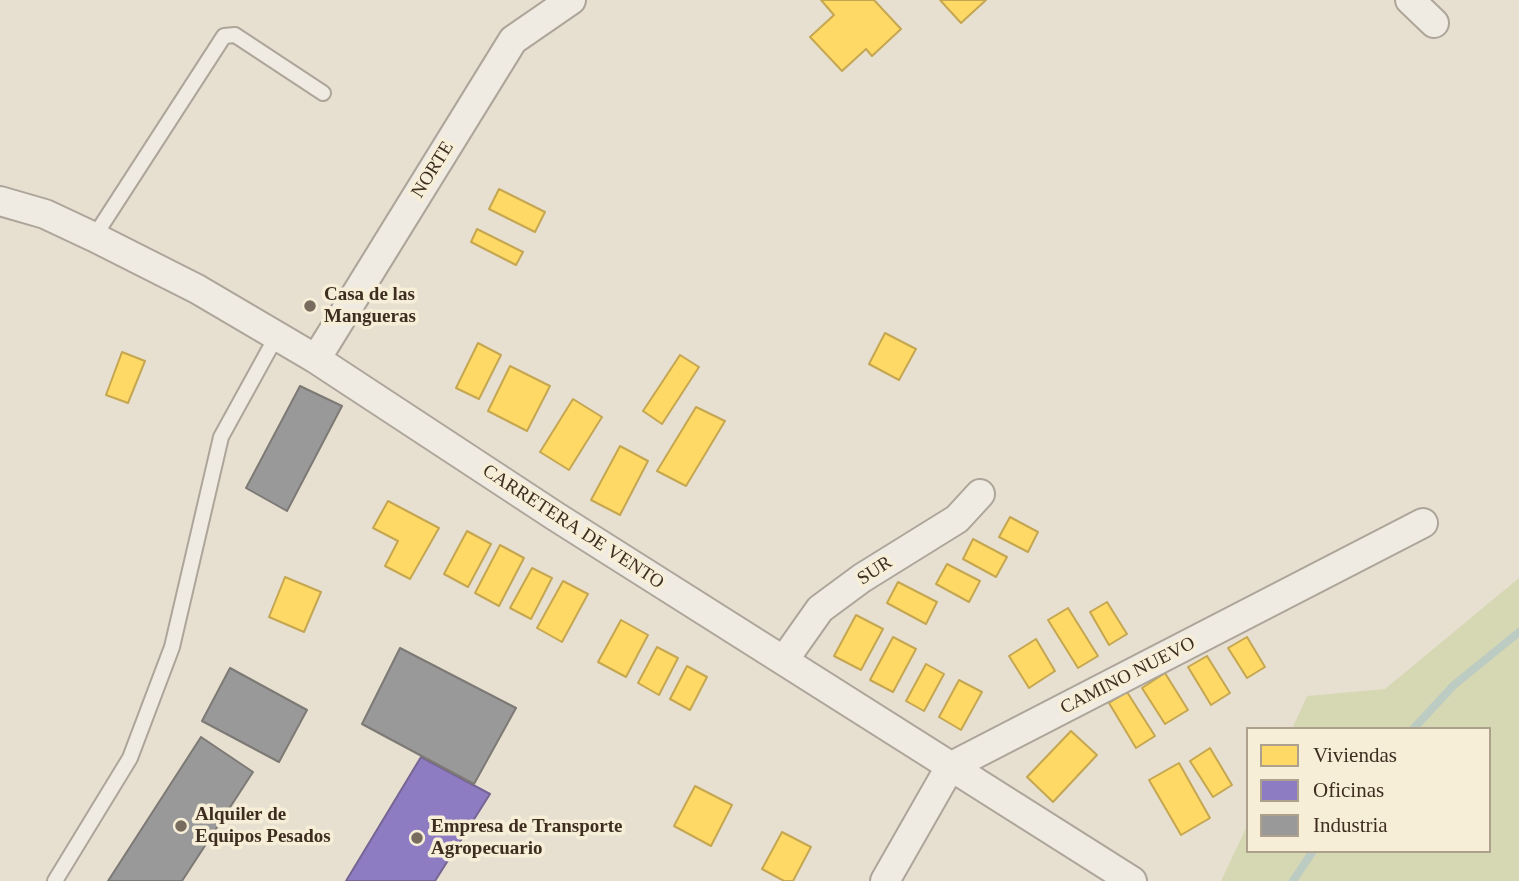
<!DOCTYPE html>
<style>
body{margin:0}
#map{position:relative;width:1519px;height:881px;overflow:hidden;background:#e7e0d1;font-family:Georgia,serif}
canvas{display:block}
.legend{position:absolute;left:1246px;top:727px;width:245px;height:126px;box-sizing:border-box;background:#f7eed8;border:2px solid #ada18e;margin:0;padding:9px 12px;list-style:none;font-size:21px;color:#3d2e20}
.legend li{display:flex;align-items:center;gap:14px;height:35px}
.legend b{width:35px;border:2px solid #ada18e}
</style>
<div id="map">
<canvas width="1519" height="881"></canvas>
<ul class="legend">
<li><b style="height:19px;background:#ffd966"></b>Viviendas</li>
<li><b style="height:19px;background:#8e7cc3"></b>Oficinas</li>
<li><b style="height:19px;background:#999"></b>Industria</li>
</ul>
</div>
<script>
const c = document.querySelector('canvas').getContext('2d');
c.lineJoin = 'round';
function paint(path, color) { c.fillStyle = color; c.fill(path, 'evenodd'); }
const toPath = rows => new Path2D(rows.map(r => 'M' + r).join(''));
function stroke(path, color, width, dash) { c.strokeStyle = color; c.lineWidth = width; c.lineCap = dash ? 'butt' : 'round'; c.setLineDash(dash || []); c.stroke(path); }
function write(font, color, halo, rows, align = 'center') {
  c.font = font + ' Georgia,serif'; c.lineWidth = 7; c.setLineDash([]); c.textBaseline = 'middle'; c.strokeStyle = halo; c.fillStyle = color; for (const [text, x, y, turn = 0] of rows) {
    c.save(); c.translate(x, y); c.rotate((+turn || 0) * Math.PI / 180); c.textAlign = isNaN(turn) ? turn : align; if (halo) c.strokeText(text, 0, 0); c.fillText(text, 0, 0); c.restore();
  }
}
paint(toPath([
 [1519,578,1519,881,1221,881,1248,824,1248,851,1489,851,1489,729,1292,729,1307,696,1385,689]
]), '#d6d7b3');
const homes = toPath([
 [821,0,874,0,901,29,872,56,866,49,842,71,810,37,834,15,821,0],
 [940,0,986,0,961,23,940,0],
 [499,189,545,212,535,232,489,209,499,189],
 [477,229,523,252,516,265,471,242,477,229],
 [885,333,916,349,899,380,869,364,885,333],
 [478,343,501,355,479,399,456,388,478,343],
 [122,352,145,361,128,403,106,395,122,352],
 [680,355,699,367,662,424,643,411,680,355],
 [510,366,550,386,527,431,488,411,510,366],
 [573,399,602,417,569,470,540,452,573,399],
 [696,407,725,421,686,486,657,471,696,407],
 [620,446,648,461,620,515,591,500,620,446],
 [388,501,439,528,410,579,385,566,398,541,373,528,388,501],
 [1010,517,1038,532,1028,552,999,537,1010,517],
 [467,531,491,544,468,587,444,574,467,531],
 [973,539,1007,557,996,577,963,559,973,539],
 [500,545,524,558,499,606,475,593,500,545],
 [947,564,980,581,969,602,936,584,947,564],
 [532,568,552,578,531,619,510,608,532,568],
 [285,577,321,592,304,632,269,617,285,577],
 [563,581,588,594,562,642,537,628,563,581],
 [898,582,937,602,926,624,887,603,898,582],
 [1107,602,1127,634,1109,645,1090,612,1107,602],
 [1068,608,1098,656,1078,668,1048,620,1068,608],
 [856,615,883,629,861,670,834,656,856,615],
 [621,620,648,635,626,677,598,662,621,620],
 [893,637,916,649,893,692,870,680,893,637],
 [1247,637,1265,667,1247,678,1228,648,1247,637],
 [1036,639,1055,671,1029,688,1009,656,1036,639],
 [657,647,678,658,659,695,638,683,657,647],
 [1207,656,1230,693,1211,705,1188,667,1207,656],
 [926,664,944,674,924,711,906,701,926,664],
 [687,666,707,677,690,710,670,699,687,666],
 [1165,673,1188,710,1165,724,1142,688,1165,673],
 [959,680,982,692,961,730,939,717,959,680],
 [1127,692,1155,736,1136,748,1109,703,1127,692],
 [1071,731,1097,755,1053,802,1027,777,1071,731],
 [1210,748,1232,785,1213,797,1190,761,1210,748],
 [1179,763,1210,818,1181,835,1149,780,1179,763],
 [695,786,732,805,711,846,674,826,695,786],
 [782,832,811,847,793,881,784,881,762,869,782,832]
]);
paint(homes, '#ffd966');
stroke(homes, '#c5a651', 2);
const offices = toPath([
 [421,757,490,794,435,881,346,881,421,757]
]);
paint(offices, '#8e7cc3');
stroke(offices, '#766592', 2);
const industry = toPath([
 [300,386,342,406,287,511,246,488,300,386],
 [400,648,516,708,474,784,362,724,400,648],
 [230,668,307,710,279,762,202,721,230,668],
 [201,737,253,772,182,881,108,881,201,737]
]);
paint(industry, '#999');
stroke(industry, '#7d7975', 2);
stroke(toPath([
 [1413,729,1454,685,1519,632],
 [1293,881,1313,851]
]), '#bcccc2', 8);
const lane = toPath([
 [94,237,224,36,235,35,323,93],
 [55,881,130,758,172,647,221,437,276,337]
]);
const street = toPath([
 [1410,0,1434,23],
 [0,201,45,214,94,237,197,289,316,359,555,516,1132,881],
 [316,359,513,40,571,0],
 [784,660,820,609,862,578,957,519,980,494],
 [885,881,950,767,1423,523]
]);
stroke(lane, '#ada599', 18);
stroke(street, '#ada599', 32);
stroke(lane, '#efebe3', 14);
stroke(street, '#efebe3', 28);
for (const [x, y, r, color] of [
 [310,306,7,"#786c5e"],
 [181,826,7,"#786c5e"],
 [417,838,7,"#786c5e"]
]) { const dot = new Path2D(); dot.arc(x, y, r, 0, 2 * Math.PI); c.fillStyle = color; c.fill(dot); stroke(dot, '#f7eed8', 2.5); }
write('19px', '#3d2e20', '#f7eed8', [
 ["NORTE",433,170,-58],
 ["CARRETERA DE VENTO",573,527,33],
 ["SUR",875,571,-33],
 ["CAMINO NUEVO",1128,676,-27]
]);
write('bold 19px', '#3d2e20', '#f7eed8', [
 ["Casa de las",324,295],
 ["Mangueras",324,317],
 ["Alquiler de",195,815],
 ["Equipos Pesados",195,837],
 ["Empresa de Transporte",431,827],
 ["Agropecuario",431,849]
], 'left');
</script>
